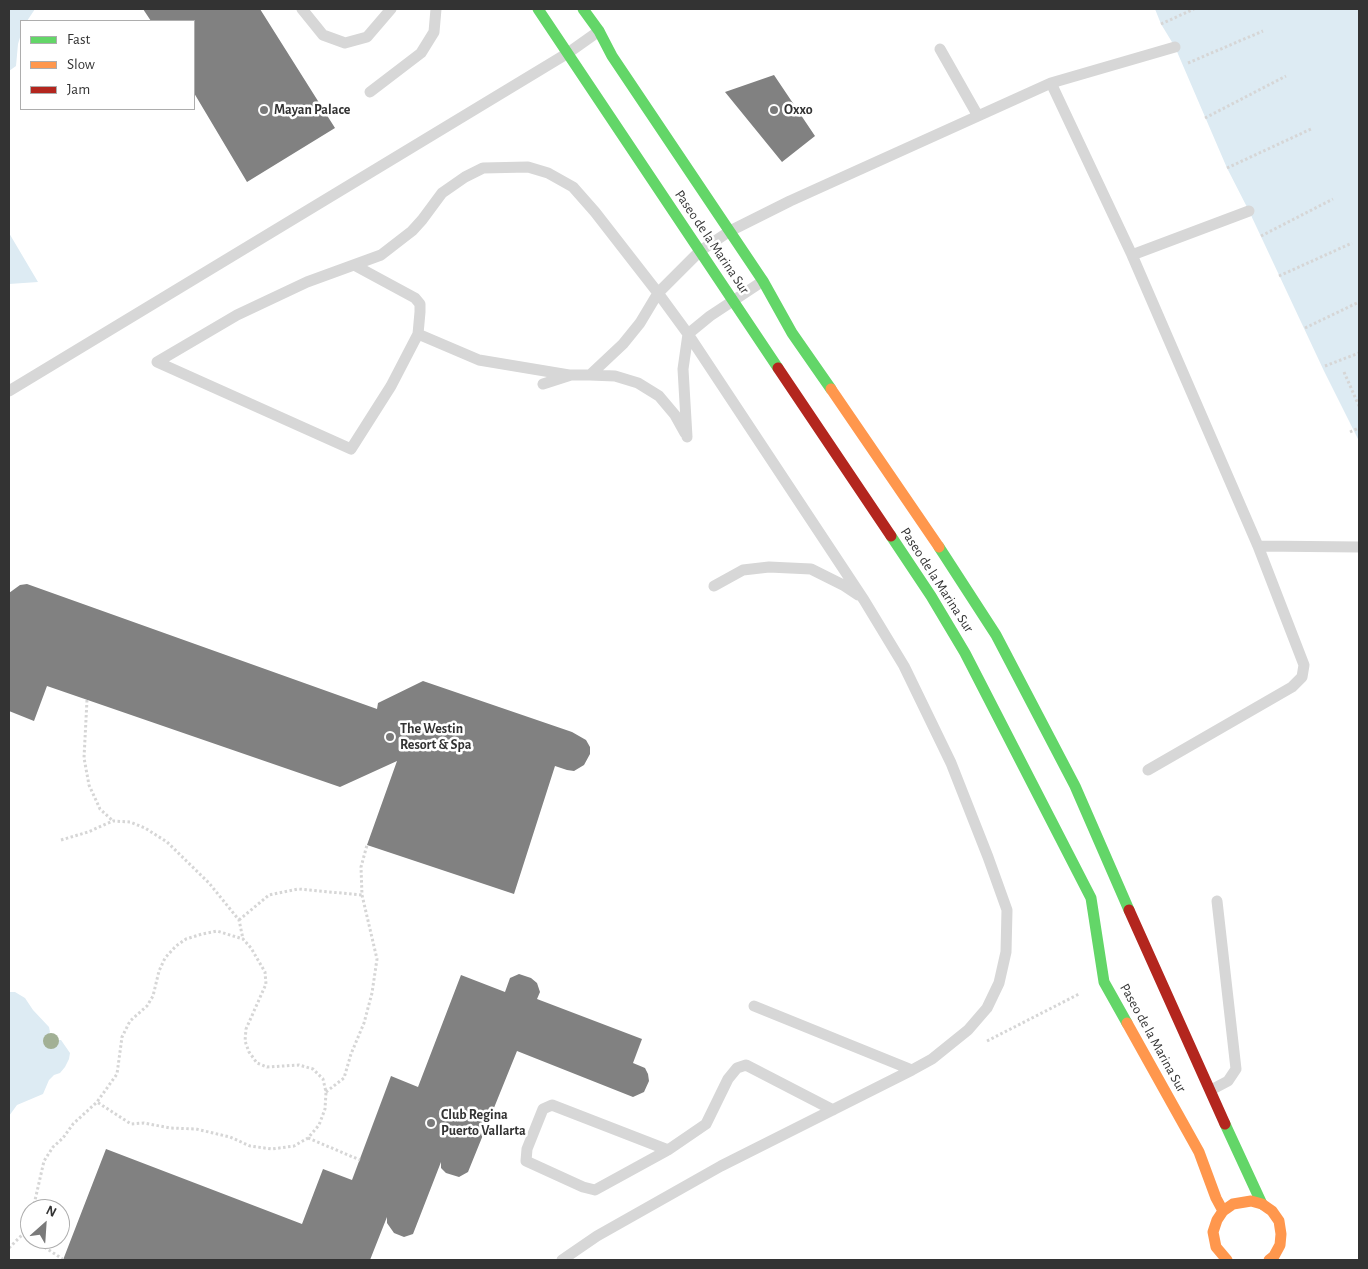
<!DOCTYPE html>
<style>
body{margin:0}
#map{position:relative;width:1368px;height:1269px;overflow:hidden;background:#fff;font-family:"Alegreya Sans",sans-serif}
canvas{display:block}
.frame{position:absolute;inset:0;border:10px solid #333;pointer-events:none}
.legend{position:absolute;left:20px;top:20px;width:175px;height:90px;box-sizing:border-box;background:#fff;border:1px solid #adadad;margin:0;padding:6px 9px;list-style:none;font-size:15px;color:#333}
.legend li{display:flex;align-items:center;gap:10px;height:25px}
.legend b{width:25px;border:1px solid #adadad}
.north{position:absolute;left:20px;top:1199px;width:50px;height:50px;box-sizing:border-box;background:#fff;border:1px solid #adadad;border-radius:50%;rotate:26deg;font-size:14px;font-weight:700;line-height:20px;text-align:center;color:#333}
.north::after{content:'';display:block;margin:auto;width:18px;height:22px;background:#7a7a7a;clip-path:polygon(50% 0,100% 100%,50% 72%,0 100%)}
</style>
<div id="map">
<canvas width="1368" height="1269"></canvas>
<div class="frame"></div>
<ul class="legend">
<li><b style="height:6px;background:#63d668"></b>Fast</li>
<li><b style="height:6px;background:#ff974d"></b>Slow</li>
<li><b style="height:6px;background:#b3261e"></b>Jam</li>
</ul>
<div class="north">N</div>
</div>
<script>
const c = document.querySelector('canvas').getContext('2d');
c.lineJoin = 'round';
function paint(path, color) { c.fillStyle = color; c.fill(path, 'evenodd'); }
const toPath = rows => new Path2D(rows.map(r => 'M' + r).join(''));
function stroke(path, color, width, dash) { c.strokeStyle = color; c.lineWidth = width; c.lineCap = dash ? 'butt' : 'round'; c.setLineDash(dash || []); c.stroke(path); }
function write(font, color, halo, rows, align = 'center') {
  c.font = font + ' "Alegreya Sans",sans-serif'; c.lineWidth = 5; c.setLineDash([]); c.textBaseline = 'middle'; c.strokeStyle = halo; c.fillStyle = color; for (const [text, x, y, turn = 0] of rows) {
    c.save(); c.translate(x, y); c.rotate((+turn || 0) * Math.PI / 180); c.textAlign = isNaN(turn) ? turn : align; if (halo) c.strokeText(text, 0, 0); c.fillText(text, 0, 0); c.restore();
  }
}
paint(toPath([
 [9,9,35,9,27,21,21,21,21,34,18,44,16,66,9,71],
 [1155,9,1359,9,1359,441,1324,371,1249,211,1227,168,1175,47,1161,24],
 [9,233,38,282,9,284],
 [10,992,15,992,25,998,33,1010,49,1027,50,1032,44,1040,46,1046,53,1047,57,1044,57,1040,61,1040,70,1053,69,1059,65,1067,60,1073,54,1075,49,1080,43,1094,17,1105,9,1116,9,993]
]), '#ddebf3');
paint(toPath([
 [143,9,260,9,335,128,247,182,194,93,194,21,151,21],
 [774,75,815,136,782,162,725,92],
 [27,584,377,709,378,703,423,681,572,732,586,740,590,747,590,754,584,765,574,771,567,770,555,766,514,894,367,845,397,761,340,787,47,686,34,721,9,711,9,593,20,585],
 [519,974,531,978,537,983,540,992,537,999,642,1039,633,1063,645,1068,648,1074,649,1081,644,1092,633,1097,517,1051,468,1172,459,1177,446,1173,441,1168,441,1162,413,1234,404,1237,394,1233,387,1223,387,1217,370,1260,63,1260,106,1149,302,1224,323,1169,352,1180,391,1076,418,1087,461,975,505,992,510,978]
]), '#818181');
stroke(toPath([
 [1161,24,1194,9],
 [1188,63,1263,31],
 [1205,118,1286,76],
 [1227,168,1311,129],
 [1261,236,1333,199],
 [1279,276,1352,243],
 [1305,328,1359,302],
 [1325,366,1359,353],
 [1344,372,1359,406],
 [1350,432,1359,428],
 [87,700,84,758,89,785,100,809,113,821],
 [61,840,88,832,113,821,130,822,145,828,167,842,209,883,239,920,243,939],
 [239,920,269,895,298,889,362,895],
 [987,1041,1079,994],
 [326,1092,344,1078,351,1054,364,1023,372,993,377,959,362,895,361,867,367,845],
 [308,1138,360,1160],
 [33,1209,44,1161,53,1147,63,1138,73,1124,97,1102,117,1074,122,1037,130,1021,147,1006,153,996,159,971,165,958,176,946,186,939,202,934,217,931,243,939,251,948,265,972,266,984,246,1029,245,1041,249,1052,257,1063,267,1067,299,1065,313,1069,323,1079,326,1092,325,1109,319,1125,308,1138,294,1146,272,1149,250,1146,230,1137,196,1129,170,1128,144,1123,131,1124,97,1102],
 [24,1233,30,1238],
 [32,1239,64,1260],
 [9,1248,24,1233,30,1219]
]), '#d6d6d6', 3, [2.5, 2.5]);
stroke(toPath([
 [302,9,323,35,345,43,367,37,391,9],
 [940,49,978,116],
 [1051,83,1175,47],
 [370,92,421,53,434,32,436,9],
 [1132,255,1249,211],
 [354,265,415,298,420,304,420,312,418,334,391,386,351,449,157,362,237,315,307,282,381,255,412,231,422,220,442,193,465,177,483,168,528,167,548,173,573,187,595,212,658,293,688,334,864,600,904,666,951,763,988,857,1007,910,1006,952,999,983,987,1008,968,1030,932,1059,912,1070,721,1166,597,1236,562,1260],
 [418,334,479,360,569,375],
 [590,375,615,376,638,383,659,396,675,415,685,433],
 [543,384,571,375,590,375,623,344,640,323,658,293,700,251,730,231,790,201,1051,83,1132,255,1258,546,1304,665,1302,677,1292,687,1148,770],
 [9,391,568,53,599,31],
 [687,437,683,369,688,334,710,316,763,281],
 [1258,546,1359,547],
 [714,586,743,570,769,567,811,569,843,585,858,595],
 [754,1006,912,1070],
 [1211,1090,1228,1081,1236,1069,1217,901],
 [668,1150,552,1105,543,1109,527,1149,526,1161,583,1187,595,1190,668,1150,706,1124,728,1079,737,1068,746,1065,833,1110]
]), '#d7d7d7', 11);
stroke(toPath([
 [538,9,778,368],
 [583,9,599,31,612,56,763,281,792,333,831,389],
 [891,536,931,596,965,653,1091,898,1104,982,1127,1023],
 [939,547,996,635,1075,786,1129,910],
 [1225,1124,1262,1204]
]), '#63d668', 11);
stroke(toPath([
 [831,389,939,547],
 [1127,1023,1199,1152,1216,1198,1223,1211],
 [1227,1260,1216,1247,1213,1232,1217,1220,1223,1211,1233,1204,1251,1201,1262,1204,1272,1211,1279,1221,1281,1234,1280,1245,1274,1256,1269,1260]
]), '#ff974d', 11);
stroke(toPath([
 [778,368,891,536],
 [1129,910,1225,1124]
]), '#b3261e', 11);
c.fillStyle = '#a2b095';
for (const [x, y] of [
 [51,1041]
]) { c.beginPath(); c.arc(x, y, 8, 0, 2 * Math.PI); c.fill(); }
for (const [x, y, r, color] of [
 [264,110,5,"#7a7a7a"],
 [774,110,5,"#7a7a7a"],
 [390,737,5,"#7a7a7a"],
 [431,1123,5,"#7a7a7a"]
]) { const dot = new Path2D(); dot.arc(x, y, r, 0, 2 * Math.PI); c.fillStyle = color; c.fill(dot); stroke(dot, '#fff', 2); }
write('bold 14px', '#333', '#fff', [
 ["Mayan Palace",274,110],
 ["Oxxo",784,110],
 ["The Westin",400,729],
 ["Resort & Spa",400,745],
 ["Club Regina",441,1115],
 ["Puerto Vallarta",441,1131]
], 'left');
write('14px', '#333', '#fff', [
 ["Paseo de la Marina Sur",712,242,56],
 ["Paseo de la Marina Sur",937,580,57],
 ["Paseo de la Marina Sur",1153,1038,61]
]);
</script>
